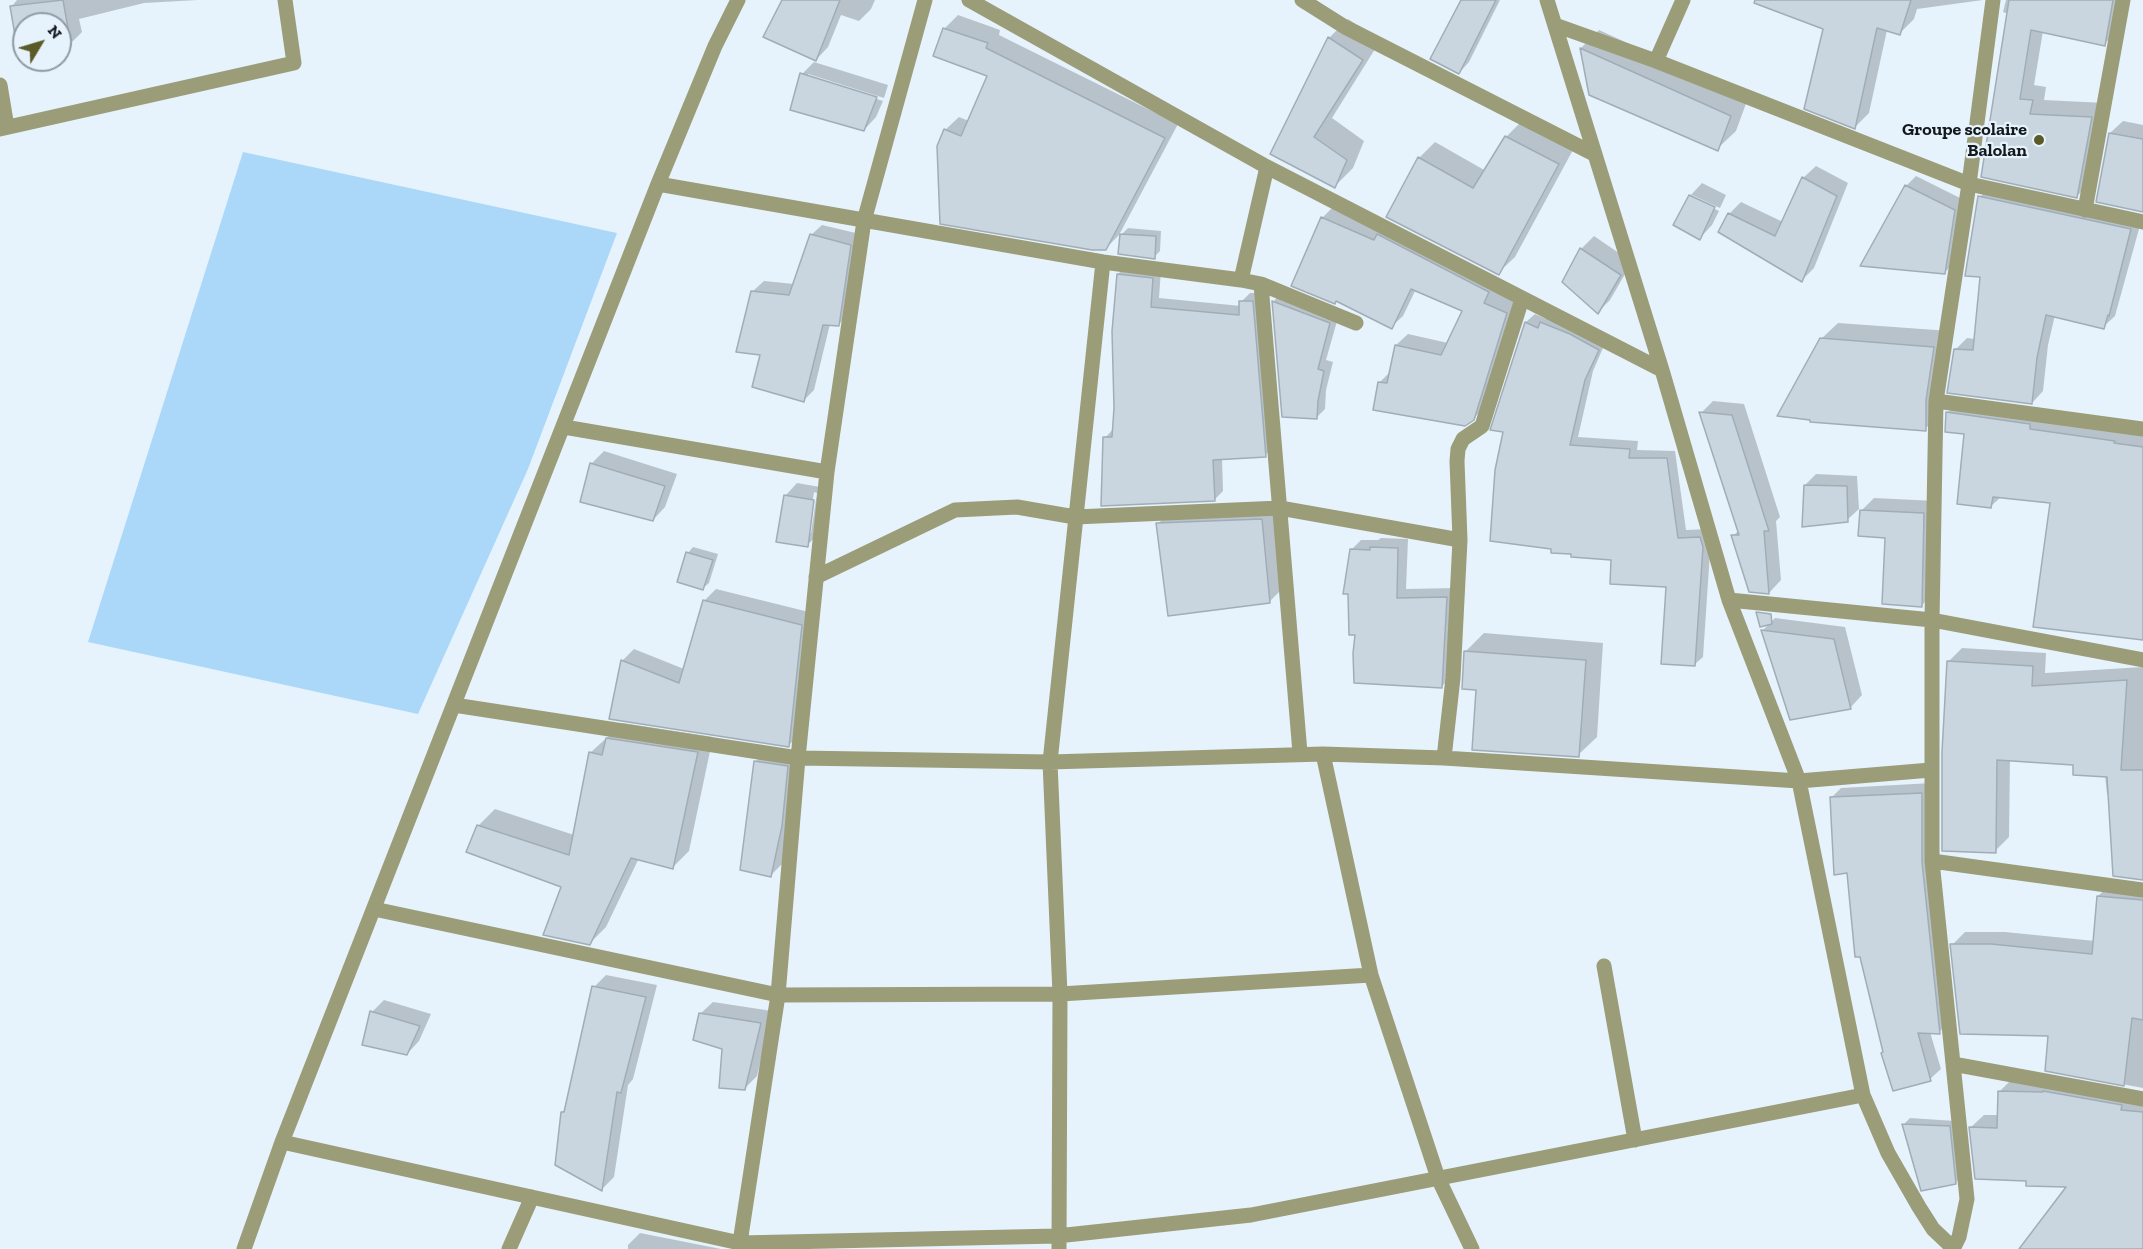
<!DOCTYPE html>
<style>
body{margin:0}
#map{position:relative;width:2143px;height:1249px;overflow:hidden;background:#e6f3fd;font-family:"Zilla Slab",serif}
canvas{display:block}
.north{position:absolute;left:12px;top:12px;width:60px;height:60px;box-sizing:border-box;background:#e6f3fd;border:2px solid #929ba3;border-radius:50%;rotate:52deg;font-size:16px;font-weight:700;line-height:24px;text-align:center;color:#13181b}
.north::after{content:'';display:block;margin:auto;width:21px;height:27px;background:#5b5b28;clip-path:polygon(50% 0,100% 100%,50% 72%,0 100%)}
</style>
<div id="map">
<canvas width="2143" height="1249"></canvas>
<div class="north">N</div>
</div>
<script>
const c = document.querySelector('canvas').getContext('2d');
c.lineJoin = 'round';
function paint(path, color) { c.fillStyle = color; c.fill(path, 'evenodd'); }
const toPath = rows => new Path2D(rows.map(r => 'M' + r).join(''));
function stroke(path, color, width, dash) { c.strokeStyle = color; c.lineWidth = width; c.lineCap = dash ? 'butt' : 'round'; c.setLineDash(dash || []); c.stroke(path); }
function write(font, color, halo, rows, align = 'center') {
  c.font = font + ' "Zilla Slab",serif'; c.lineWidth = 4.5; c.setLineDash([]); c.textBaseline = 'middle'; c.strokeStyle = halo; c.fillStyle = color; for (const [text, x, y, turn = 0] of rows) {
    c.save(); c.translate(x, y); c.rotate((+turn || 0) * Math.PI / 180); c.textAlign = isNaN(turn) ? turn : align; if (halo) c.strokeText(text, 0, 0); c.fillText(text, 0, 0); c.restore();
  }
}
paint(toPath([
 [243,152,617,233,528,469,418,714,88,642]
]), '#abd8f9');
paint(toPath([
 [17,0,198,0,144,3,79,19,82,32,70,44,60,46,60,24,24,24,24,56,12,6],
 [782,0,875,0,871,9,859,21,841,15,828,47,816,60,776,14],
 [1463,0,1500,0,1469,62,1459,73],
 [1774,0,1983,0,1917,9,1914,19,1900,33,1887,30,1869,113,1855,127,1825,28],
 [2006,0,2124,0,2119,30,2104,44,2043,31,2034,85,2046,87,2044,100,2105,103,2091,182,2077,196,1983,176,2008,14,2003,12],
 [958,15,1000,30,999,35,1178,124,1119,235,1105,249,945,130,959,117,969,121,989,75,935,56,945,28],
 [1348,19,1380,41,1332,118,1364,141,1353,168,1335,186,1272,153,1330,37],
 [1599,30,1748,98,1736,131,1717,149,1590,93,1581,48],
 [814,62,888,85,884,98,808,74,808,77,883,101,876,117,864,130,802,74],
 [1522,121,1574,148,1515,257,1498,273,1419,158,1435,142,1486,171,1506,137],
 [2123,121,2143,125,2143,203,2110,133],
 [1816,166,1848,183,1814,268,1802,280,1729,214,1741,202,1783,222,1803,178],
 [1916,176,1964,200,1955,262,1945,272,1906,186],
 [1702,183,1726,195,1720,208,1692,195,1692,198,1719,211,1712,225,1700,238,1690,196],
 [1991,185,2142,218,2115,316,2103,327,2055,315,2048,345,2043,391,2032,403,1955,350,1967,338,1975,339,1982,276,1980,197],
 [1334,206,1518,302,1485,407,1473,419,1379,383,1391,371,1396,345,1408,334,1448,343,1464,310,1416,289,1403,316,1391,327,1337,300,1335,302,1322,218],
 [822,225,860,234,849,314,838,325,830,324,814,390,804,400,762,354,753,291,764,281,794,284,811,235],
 [1128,228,1161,231,1160,251,1154,257,1122,234],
 [1594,236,1632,262,1610,300,1598,312,1564,281,1582,248],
 [1127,265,1161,270,1159,298,1241,306,1241,302,1250,293,1261,293,1274,446,1265,455,1222,458,1223,491,1214,500,1105,438,1114,428,1118,274],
 [1282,292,1339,314,1326,360,1333,362,1326,390,1325,409,1316,418,1283,416,1274,301],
 [1535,314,1546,319,1550,315,1606,341,1593,371,1578,437,1638,441,1637,450,1675,451,1686,530,1709,529,1711,538,1703,657,1694,665,1667,586,1613,559,1504,431,1492,429,1526,322],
 [1838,323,1950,331,1941,413,1925,429,1821,339],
 [1961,399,2143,429,2143,639,2052,501,2001,497,1991,506,1966,432,1947,413],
 [1713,401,1744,404,1780,517,1776,521,1781,580,1769,593,1751,591,1733,536,1739,530,1701,413],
 [604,451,677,474,665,507,653,520,581,501,592,463],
 [1816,474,1857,476,1859,509,1847,520,1805,485],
 [797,483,826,488,820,533,807,545,785,496],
 [814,492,817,493,811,533,808,533],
 [1874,498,1936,501,1934,593,1922,605,1887,537,1862,510],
 [1273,507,1282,589,1270,601,1158,524,1170,511],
 [1381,538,1408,539,1406,589,1456,588,1451,677,1441,687,1356,633,1351,550,1361,540,1378,540],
 [693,547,718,554,709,583,703,588,688,553],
 [716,589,813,613,801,733,789,745,622,661,634,649,684,669,704,601],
 [1775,618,1845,627,1862,695,1850,708,1791,718,1763,630],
 [1484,633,1603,643,1597,737,1578,755,1477,689,1466,651],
 [1962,648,2046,653,2045,673,2143,667,2143,879,2110,794,2107,794,2105,775,2075,764,2010,759,2009,837,1995,851,1948,662],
 [623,723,713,737,689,851,673,867,639,858,606,927,590,943,563,886,478,826,495,809,574,835,590,753],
 [767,749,799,754,783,863,771,875,755,762],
 [1932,783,1949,1022,1939,1032,1930,1032,1941,1069,1930,1079,1884,1052,1848,871,1831,798,1841,788],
 [2111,884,2143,886,2143,1088,2047,1070,2050,1034,1952,945,1965,932,2005,932,2095,941,2098,896],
 [606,975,657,985,633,1079,628,1085,614,1177,602,1189,562,1112,567,1108,594,987],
 [384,1000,431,1014,419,1041,407,1054,372,1012],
 [713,1002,772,1011,757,1076,745,1088,724,1048,700,1014],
 [2012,1079,2143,1094,2143,1249,2028,1249,2069,1186,2028,1179,1971,1127,1984,1115,1998,1115,1999,1092],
 [1910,1118,1955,1121,1961,1177,1955,1183,1904,1124],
 [640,1233,721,1249,628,1249,628,1245]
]), '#0003');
const building = toPath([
 [63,0,71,45,60,48,60,24,24,24,24,58,19,59,10,6,63,0],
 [782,0,840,0,816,61,763,37,782,0],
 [1461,0,1496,0,1459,74,1430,59,1461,0],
 [1755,0,1911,0,1900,35,1877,28,1855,129,1804,109,1823,29,1754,3,1755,0],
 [2009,0,2113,0,2105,46,2031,30,2020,99,2033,100,2030,114,2092,117,2077,198,1981,177,2009,0],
 [943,28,988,43,986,48,1165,138,1106,250,1092,250,940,224,937,146,944,129,961,136,987,76,933,56,943,28],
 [1328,37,1363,60,1314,137,1347,160,1335,188,1270,154,1328,37],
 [1580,48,1731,116,1718,151,1589,95,1580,48],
 [800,73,877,97,864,131,790,110,800,73],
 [2109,133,2143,139,2143,212,2096,202,2109,133],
 [1505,136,1559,164,1499,275,1386,217,1418,157,1473,188,1505,136],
 [1802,177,1837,196,1802,282,1718,232,1728,213,1775,236,1802,177],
 [1905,185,1955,210,1945,274,1860,266,1905,185],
 [1689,195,1715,207,1700,240,1673,225,1689,195],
 [1978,196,2131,229,2109,316,2108,315,2104,329,2046,315,2037,358,2032,404,1947,393,1954,349,1973,350,1980,277,1965,276,1978,196],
 [1321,217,1374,240,1377,234,1489,292,1484,303,1507,313,1474,420,1465,426,1373,410,1378,382,1387,383,1395,345,1441,355,1462,311,1411,289,1392,329,1336,301,1335,304,1291,286,1321,217],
 [810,234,851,245,839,326,823,325,804,402,752,387,760,355,736,352,751,291,789,295,810,234],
 [1120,234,1156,236,1155,259,1118,254,1120,234],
 [1580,248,1621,275,1598,314,1562,282,1580,248],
 [1117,274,1153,278,1151,307,1239,315,1239,301,1253,301,1266,457,1213,460,1215,501,1101,506,1103,437,1112,437,1114,408,1112,331,1117,274],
 [1272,301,1330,323,1318,369,1324,371,1318,401,1317,419,1282,417,1272,301],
 [1525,322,1538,328,1540,322,1570,334,1599,350,1585,380,1570,445,1630,449,1629,458,1667,458,1678,538,1700,537,1703,547,1695,666,1661,664,1666,587,1610,584,1611,560,1571,557,1571,554,1551,553,1551,549,1490,541,1495,470,1503,432,1490,430,1525,322],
 [1820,338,1934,347,1926,400,1926,431,1810,422,1810,420,1777,416,1820,338],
 [1699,412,1732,415,1769,531,1764,531,1769,594,1749,592,1731,535,1739,535,1699,412],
 [1946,412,2030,424,2030,429,2115,441,2114,443,2143,447,2143,640,2033,627,2050,503,1993,497,1991,508,1957,504,1964,434,1945,432,1946,412],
 [590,463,665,486,653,521,580,502,590,463],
 [1804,485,1847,486,1848,522,1802,527,1804,485],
 [784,495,814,500,808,547,776,542,784,495],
 [1860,510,1924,513,1922,607,1882,604,1885,538,1858,536,1860,510],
 [1262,519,1270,603,1168,616,1156,523,1262,519],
 [1370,547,1398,548,1397,598,1447,597,1442,688,1354,683,1353,653,1355,635,1349,635,1348,594,1343,594,1350,549,1370,550,1370,547],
 [686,552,713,560,703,590,677,582,686,552],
 [703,600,802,625,789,747,609,719,621,660,679,683,703,600],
 [1756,612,1771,614,1772,624,1760,627,1756,612],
 [1761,630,1834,639,1851,709,1790,720,1761,630],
 [1464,651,1586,660,1579,757,1472,750,1476,690,1462,689,1464,651],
 [1947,661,2033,666,2032,686,2127,680,2121,770,2143,770,2143,880,2113,876,2107,777,2073,775,2073,765,1997,760,1996,853,1942,851,1942,752,1947,661],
 [606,738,698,752,673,869,631,858,590,945,543,935,561,887,466,852,477,825,569,855,589,752,602,755,606,738],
 [754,761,788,766,782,826,771,877,740,870,754,761],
 [1922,793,1922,862,1940,1034,1918,1033,1931,1081,1893,1091,1881,1053,1883,1052,1860,957,1855,957,1847,873,1834,875,1830,797,1922,793],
 [2097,896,2143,900,2143,1020,2132,1018,2124,1086,2045,1071,2048,1036,1960,1034,1950,944,1991,944,2092,954,2097,896],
 [592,986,646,997,621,1093,617,1092,602,1191,555,1165,561,1112,564,1112,592,986],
 [370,1011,420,1026,407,1055,362,1045,370,1011],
 [699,1013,761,1023,745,1090,719,1088,722,1049,693,1040,699,1013],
 [1998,1091,2043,1092,2043,1091,2122,1105,2121,1110,2143,1112,2143,1249,2019,1249,2066,1187,2026,1186,2026,1181,1975,1179,1969,1127,1997,1128,1998,1091],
 [1902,1124,1950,1126,1956,1184,1921,1191,1902,1124]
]);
paint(building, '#c9d6e0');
stroke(building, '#a0adb6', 1.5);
stroke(toPath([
 [969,0,1267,167,1662,370],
 [1302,0,1345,27,1594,154],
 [1555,25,1656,61,1969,184,2143,222],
 [1656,61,1683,0],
 [0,85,7,127],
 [0,129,294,63,285,0],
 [658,184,1103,262,1241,280,1261,284,1356,323],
 [2085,210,2123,0],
 [1241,280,1267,167],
 [1261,284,1300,753],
 [1936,401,2143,429],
 [564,427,827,472],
 [816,577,955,510,1017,507,1075,517,1280,508,1460,540],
 [1729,600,1932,620,2143,660],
 [454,705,798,758,1050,762,1323,754,1444,758,1799,781,1729,600,1662,370,1547,0],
 [1323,754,1371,975,1438,1178,1472,1249],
 [1444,758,1453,678,1460,540,1457,461,1458,449,1463,439,1482,426,1522,299],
 [1931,770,1799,781,1863,1095,1888,1153,1919,1207,1933,1229,1953,1248],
 [1932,861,2143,890],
 [374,909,778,995,1060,994,1371,975],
 [1604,966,1635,1140],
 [1953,1064,2143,1099],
 [282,1142,740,1243,1057,1236,1251,1215,1863,1095],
 [244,1249,282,1142,658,184,715,46,738,0],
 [509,1249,532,1197],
 [739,1249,778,995,798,758,827,472,864,221,925,0],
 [1059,1249,1060,994,1050,762,1103,262],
 [1953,1249,1959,1237,1967,1199,1932,861,1932,620,1936,401,1969,184,1993,0]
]), '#9b9c78', 15);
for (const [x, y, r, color] of [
 [2039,140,6,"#5b5b28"]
]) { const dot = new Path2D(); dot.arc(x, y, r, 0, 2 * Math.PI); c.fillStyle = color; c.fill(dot); stroke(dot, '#e6f3fd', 2); }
write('bold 18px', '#13181b', '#e6f3fd', [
 ["Groupe scolaire",2027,130],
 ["Balolan",2027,151]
], 'right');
</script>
